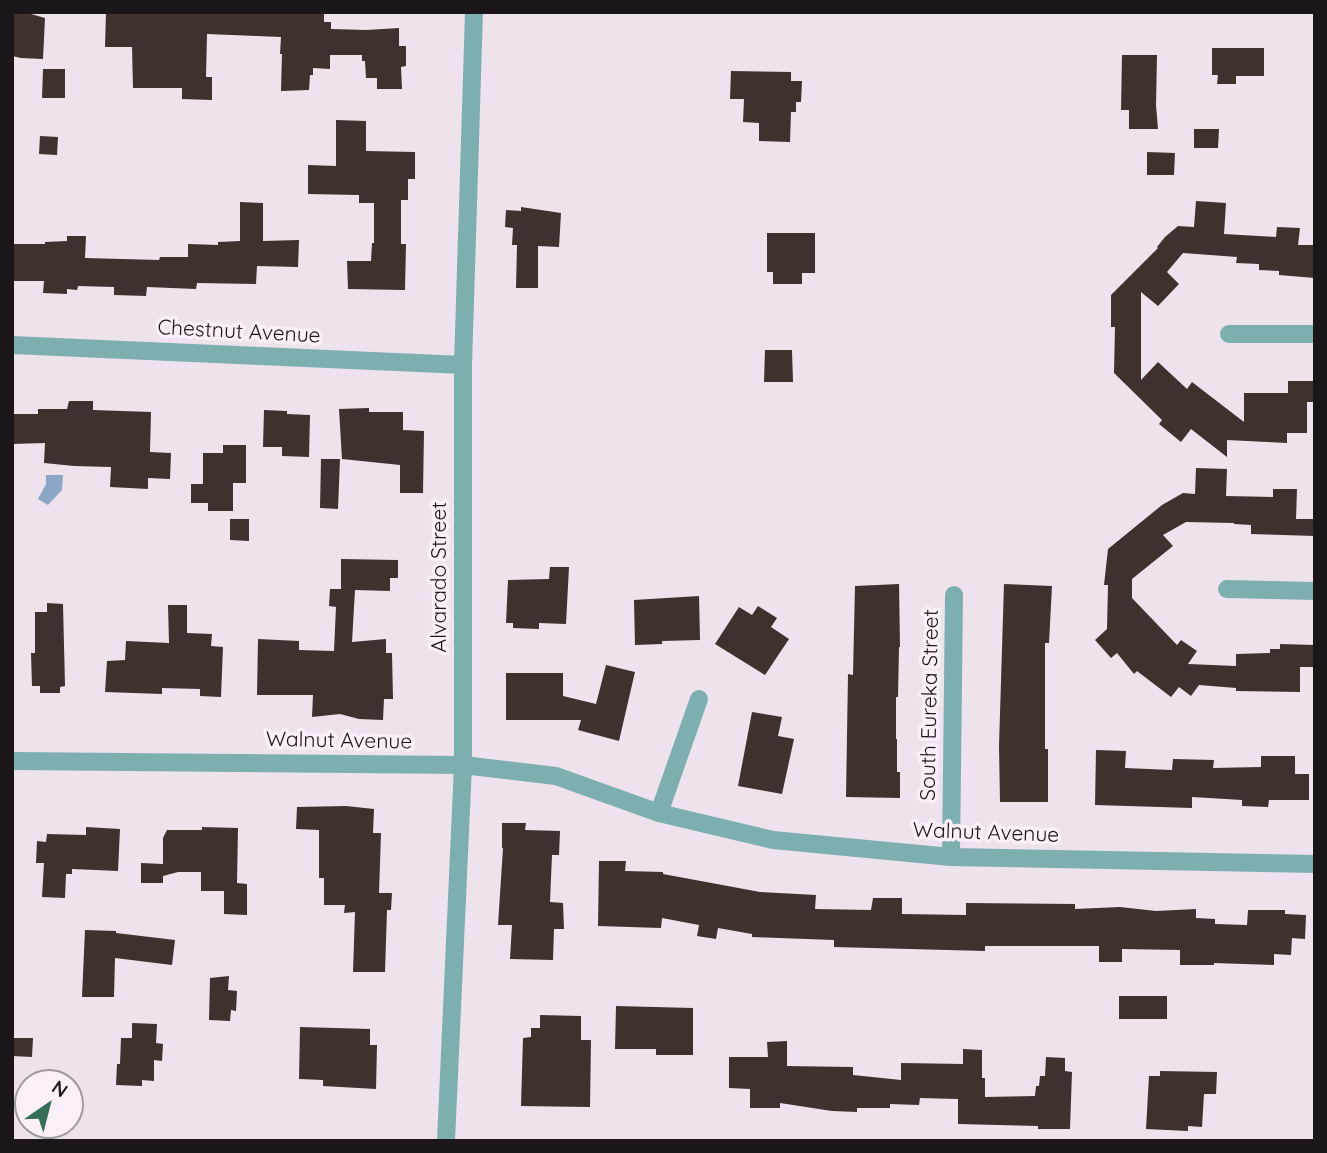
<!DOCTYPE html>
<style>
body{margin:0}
#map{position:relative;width:1327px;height:1153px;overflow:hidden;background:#eee2ed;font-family:Quicksand,sans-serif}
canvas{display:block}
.frame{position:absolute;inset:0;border:14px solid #1b161a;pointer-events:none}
.north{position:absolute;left:14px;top:1069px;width:70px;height:70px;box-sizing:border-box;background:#fbeffa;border:2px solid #a198a0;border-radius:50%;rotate:35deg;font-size:19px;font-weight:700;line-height:28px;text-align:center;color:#1b161a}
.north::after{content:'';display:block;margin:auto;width:24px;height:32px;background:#356f58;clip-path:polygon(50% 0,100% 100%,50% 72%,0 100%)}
</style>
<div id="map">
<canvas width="1327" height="1153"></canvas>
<div class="frame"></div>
<div class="north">N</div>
</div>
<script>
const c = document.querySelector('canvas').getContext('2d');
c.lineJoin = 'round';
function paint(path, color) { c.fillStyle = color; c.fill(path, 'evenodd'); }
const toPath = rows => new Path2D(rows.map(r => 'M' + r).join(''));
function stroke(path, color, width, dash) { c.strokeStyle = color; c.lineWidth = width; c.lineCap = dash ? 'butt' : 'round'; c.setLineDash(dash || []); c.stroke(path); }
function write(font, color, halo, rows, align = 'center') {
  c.font = font + ' Quicksand,sans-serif'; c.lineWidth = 7; c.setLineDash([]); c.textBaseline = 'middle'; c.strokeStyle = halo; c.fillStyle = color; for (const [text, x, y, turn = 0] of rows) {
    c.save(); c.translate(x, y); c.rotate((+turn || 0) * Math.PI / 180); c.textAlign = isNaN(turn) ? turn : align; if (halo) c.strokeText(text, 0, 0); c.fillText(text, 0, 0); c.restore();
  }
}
paint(toPath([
 [46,475,63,475,62,490,48,505,38,499,46,484]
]), '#8ba7c5');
paint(toPath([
 [12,12,24,12,45,18,43,59,21,58,12,56],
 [106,12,139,12,139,14,324,12,324,22,331,22,331,29,366,30,399,28,399,46,406,46,406,66,401,67,402,89,377,89,377,78,366,78,365,61,362,61,362,55,330,55,330,69,313,68,313,75,310,75,309,90,281,91,282,54,280,54,281,37,207,34,206,77,212,77,212,100,182,99,182,88,133,88,132,47,105,47],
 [1212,48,1264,48,1264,76,1236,76,1236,84,1217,84,1218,75,1212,75],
 [1122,55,1157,55,1156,105,1158,129,1129,129,1129,110,1121,110],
 [43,69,65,69,65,98,42,98],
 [731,71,791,72,791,81,802,81,801,102,796,102,796,112,791,112,790,142,759,141,759,123,743,122,744,99,730,99],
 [336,120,366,121,366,151,415,152,415,179,408,179,408,200,401,200,401,244,406,244,405,290,348,289,347,261,371,261,372,243,374,243,374,203,359,203,359,195,308,194,308,165,336,166],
 [1194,129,1219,129,1218,148,1194,148],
 [40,136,58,137,57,155,39,154],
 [1147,152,1175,153,1174,175,1147,175],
 [1196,201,1226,203,1224,234,1276,237,1277,227,1300,228,1298,245,1315,245,1315,278,1279,275,1279,271,1259,270,1259,264,1236,263,1237,257,1183,253,1167,272,1179,284,1158,306,1141,292,1141,380,1158,362,1187,389,1192,382,1244,422,1244,393,1288,393,1288,381,1315,381,1315,402,1307,402,1307,433,1287,433,1287,443,1227,440,1227,457,1191,429,1181,442,1159,424,1162,420,1114,373,1115,327,1111,327,1111,295,1158,248,1157,247,1165,237,1178,226,1194,227],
 [240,202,263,203,263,241,299,240,298,267,257,266,256,284,197,283,196,289,147,287,146,296,114,295,114,287,78,286,77,290,67,289,67,294,43,293,44,281,12,281,12,244,45,244,45,242,67,241,67,236,86,236,85,258,159,260,160,257,188,257,188,244,218,245,218,242,240,241],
 [521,207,561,213,559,247,538,246,538,288,516,288,517,245,512,245,513,228,505,227,506,210,521,211],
 [767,233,815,233,815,273,802,273,802,284,773,284,773,272,767,272],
 [765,350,792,350,793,382,764,382],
 [69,401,93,401,93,410,151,412,150,452,171,453,170,479,148,478,148,489,110,487,111,467,74,466,44,463,45,443,12,444,12,414,38,414,38,409,67,409],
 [369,408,369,412,403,412,403,430,424,431,423,493,400,493,400,465,342,459,339,409],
 [264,410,287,411,287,414,310,415,309,457,282,456,282,447,263,447],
 [223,445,246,445,246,483,233,483,233,511,208,511,208,503,191,503,191,484,203,484,203,453,223,453],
 [321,459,340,459,338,509,320,508],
 [1196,468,1227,469,1226,496,1273,497,1273,489,1297,489,1296,519,1315,519,1315,536,1251,534,1251,525,1234,524,1234,523,1186,522,1163,535,1173,546,1132,579,1132,598,1177,645,1181,640,1197,651,1188,664,1236,666,1236,654,1270,653,1270,649,1280,649,1280,644,1315,645,1315,667,1300,667,1300,692,1236,691,1236,688,1199,685,1191,696,1179,687,1171,697,1137,671,1134,674,1117,653,1111,658,1095,640,1107,629,1108,585,1104,585,1108,549,1162,505,1183,493,1195,494],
 [230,519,249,519,249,541,230,540],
 [341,559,398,560,398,578,390,578,390,591,355,590,352,642,386,639,386,653,392,653,393,699,384,699,383,720,359,719,340,714,312,717,313,695,257,695,258,639,299,641,299,650,334,651,336,607,329,606,330,589,341,589],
 [550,567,569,567,566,624,539,623,539,629,513,628,513,623,506,623,508,580,549,579],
 [899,584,900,647,899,647,898,697,896,697,896,739,897,739,897,772,900,772,900,798,846,797,848,674,853,675,855,586],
 [1004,584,1052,586,1049,643,1045,643,1045,749,1048,749,1048,802,1000,802,999,746],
 [699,596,700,640,662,641,662,644,635,645,634,600],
 [47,603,63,604,65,686,60,687,60,693,40,693,40,686,32,686,31,653,35,653,35,612,47,612],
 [168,605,187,605,187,633,212,634,211,646,223,647,221,697,200,696,200,689,162,688,162,694,105,692,107,661,125,660,126,641,169,643],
 [758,606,777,618,771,627,789,639,765,675,715,644,739,607,752,615],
 [606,665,635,672,619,741,578,730,581,720,506,720,506,673,563,673,563,696,596,704],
 [752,712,782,717,778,736,794,739,782,794,738,786],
 [1096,750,1126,751,1125,768,1172,770,1173,759,1214,760,1213,768,1261,767,1261,756,1295,756,1295,774,1309,774,1309,800,1269,800,1268,807,1242,806,1242,800,1192,797,1192,808,1095,805],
 [346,806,374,809,373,833,381,833,379,893,392,893,391,910,387,910,385,972,353,972,355,912,344,913,345,905,324,905,324,878,319,878,319,830,296,829,297,807],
 [502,823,526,823,525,830,560,831,559,855,552,855,550,902,563,903,564,929,554,929,553,960,510,959,512,925,498,925,503,848,502,848],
 [86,827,120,829,118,871,72,869,72,874,66,874,65,898,42,897,44,863,36,863,37,841,46,842,47,834,86,835],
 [202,827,238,828,237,883,247,884,247,915,224,914,224,891,201,891,201,872,178,872,163,876,163,883,141,883,141,863,163,864,163,838,167,830,202,830],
 [599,861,626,861,625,871,663,872,663,874,760,892,816,895,815,909,871,910,873,898,902,898,902,914,966,915,966,903,1075,904,1075,909,1120,907,1156,911,1196,909,1196,918,1215,919,1215,924,1247,925,1248,910,1285,910,1285,914,1306,915,1305,939,1292,938,1291,955,1274,954,1274,965,1214,963,1214,965,1180,965,1180,950,1122,949,1122,962,1099,962,1099,946,985,946,985,951,834,947,834,940,752,937,752,934,718,928,716,939,697,936,699,925,662,918,661,928,598,926],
 [85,930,116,931,116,933,175,940,172,965,115,958,114,997,82,997],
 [229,976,228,990,237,991,236,1011,231,1010,230,1021,209,1020,210,978],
 [1119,996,1167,996,1167,1019,1119,1019],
 [616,1006,693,1008,693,1055,656,1055,656,1049,615,1049],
 [540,1015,581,1016,581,1040,591,1040,590,1107,521,1106,523,1038,531,1037,531,1028,540,1028],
 [132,1023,157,1024,156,1043,163,1044,162,1061,154,1060,154,1081,142,1080,142,1086,116,1085,117,1064,120,1064,121,1038,132,1038],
 [300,1027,370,1029,370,1045,377,1045,376,1089,323,1086,323,1080,299,1079],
 [12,1038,33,1038,32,1057,12,1056],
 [787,1041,787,1066,853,1067,853,1075,901,1080,901,1063,963,1064,963,1049,982,1050,982,1078,985,1078,985,1097,1035,1096,1036,1086,1039,1086,1040,1076,1045,1076,1046,1057,1065,1058,1065,1071,1072,1072,1070,1129,1038,1129,1038,1126,958,1124,958,1099,920,1098,919,1105,890,1104,890,1108,857,1108,857,1112,832,1111,780,1103,780,1108,750,1108,750,1089,729,1088,729,1057,768,1057,767,1042],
 [1160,1071,1217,1072,1216,1094,1204,1094,1202,1127,1188,1126,1188,1131,1146,1129,1149,1076,1160,1076]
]), '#3e312e');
stroke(toPath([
 [1229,334,1315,334],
 [12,345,463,365],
 [1227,589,1315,591],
 [12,761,463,765,556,776,659,813,773,840,951,857,1315,864],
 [659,813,699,699],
 [951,857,954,595],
 [446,1141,463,765,463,365,474,12]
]), '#7eafaf', 18);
write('21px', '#1b161a', '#fbeffa', [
 ["Chestnut Avenue",239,332,3],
 ["Alvarado Street",440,577,-90],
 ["South Eureka Street",930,705,-89],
 ["Walnut Avenue",339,741,1],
 ["Walnut Avenue",986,833,2]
]);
</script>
